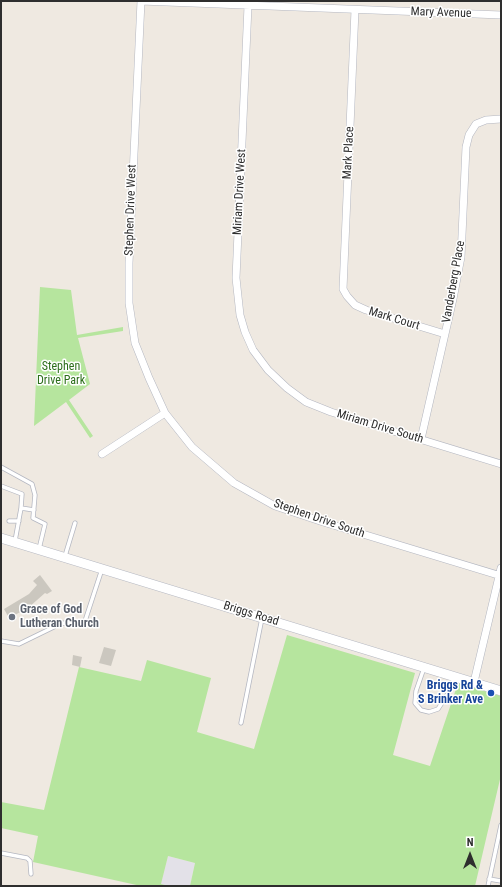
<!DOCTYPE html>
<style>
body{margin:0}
#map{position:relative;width:502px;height:887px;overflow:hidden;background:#efe9e1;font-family:"Roboto Condensed",sans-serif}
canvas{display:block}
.frame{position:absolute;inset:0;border:2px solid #2e2e2e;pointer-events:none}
.north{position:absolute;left:450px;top:835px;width:40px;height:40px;-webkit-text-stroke:3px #fff;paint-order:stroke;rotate:0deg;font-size:11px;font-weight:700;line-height:16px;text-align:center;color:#2e2e2e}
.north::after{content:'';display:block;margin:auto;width:14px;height:18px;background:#2e2e2e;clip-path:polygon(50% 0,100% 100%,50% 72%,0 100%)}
</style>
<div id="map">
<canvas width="502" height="887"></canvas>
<div class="frame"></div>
<div class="north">N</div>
</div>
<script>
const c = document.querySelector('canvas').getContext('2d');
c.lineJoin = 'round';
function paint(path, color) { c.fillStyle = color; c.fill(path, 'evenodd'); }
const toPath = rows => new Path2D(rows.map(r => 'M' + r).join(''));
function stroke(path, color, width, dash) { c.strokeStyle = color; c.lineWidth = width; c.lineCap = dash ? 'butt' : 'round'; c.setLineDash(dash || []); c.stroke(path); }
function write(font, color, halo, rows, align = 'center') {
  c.font = font + ' "Roboto Condensed",sans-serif'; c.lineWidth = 3; c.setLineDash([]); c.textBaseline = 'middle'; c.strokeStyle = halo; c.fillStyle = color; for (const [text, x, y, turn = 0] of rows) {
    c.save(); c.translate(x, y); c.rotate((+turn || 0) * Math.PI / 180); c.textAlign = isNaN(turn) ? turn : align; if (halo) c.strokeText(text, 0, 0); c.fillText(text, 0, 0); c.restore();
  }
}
paint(toPath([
 [168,856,195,863,190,886,169,886,161,884]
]), '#e3e1e8');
paint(toPath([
 [40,287,71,290,77,335,123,327,123,331,78,338,90,384,69,400,93,436,90,438,66,402,34,426],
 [287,635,415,673,393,755,430,766,458,683,501,696,501,775,475,886,190,886,195,863,168,856,161,884,169,886,141,886,33,862,38,836,1,828,1,802,44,810,79,667,141,681,147,660,211,678,197,732,254,749]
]), '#b6e59e');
paint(toPath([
 [40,575,52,591,47,594,45,593,28,608,9,618,4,609,29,594,37,585,33,581],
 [104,647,116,650,111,666,99,663],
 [73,655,82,657,80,667,72,665]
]), '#cbc7bf');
const service = toPath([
 [1,467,32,484,35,495,33,518,45,524,39,549],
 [1,486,22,494,21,508],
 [9,521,19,521],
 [15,541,21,508,34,510],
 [65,556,75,523],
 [1,641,19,644,62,623,81,624,85,621,102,569],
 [424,668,416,691,415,703,421,710,429,712,438,709,449,692,454,678],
 [241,723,262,618],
 [1,853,27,858,30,861,31,874],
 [489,879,501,881],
 [488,886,501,825]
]);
const minor = toPath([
 [141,1,129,263,129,303,135,343,149,378,165,413,192,447,234,483,275,506,323,522,501,576],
 [141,1,501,15],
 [248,6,236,278,240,315,245,332,253,350,268,370,287,388,306,402,331,412,501,464],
 [355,10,343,289,347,296,355,305,366,310,445,334],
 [421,439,453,299,461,257,466,147,469,135,476,124,486,120,501,119],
 [102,454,165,413],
 [474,682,501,568]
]);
const tertiary = toPath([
 [1,538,501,691]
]);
stroke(service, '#b4b7c1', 5);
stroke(minor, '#b4b7c1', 8);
stroke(tertiary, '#b4b7c1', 10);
stroke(service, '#fff', 3.5);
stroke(minor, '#fff', 7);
stroke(tertiary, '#fff', 9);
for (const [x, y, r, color] of [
 [12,617,4,"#6b7280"],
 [491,693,4,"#1a4fb4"]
]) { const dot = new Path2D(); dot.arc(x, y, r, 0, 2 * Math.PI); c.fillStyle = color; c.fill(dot); stroke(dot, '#fff', 1.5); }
write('12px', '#2e2e2e', '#fff', [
 ["Mary Avenue",441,13,2],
 ["Mark Place",349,153,-87],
 ["Miriam Drive West",240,192,-87],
 ["Stephen Drive West",131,210,-88],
 ["Vanderberg Place",454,282,-80],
 ["Mark Court",394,319,17],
 ["Miriam Drive South",380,427,17],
 ["Stephen Drive South",319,519,19],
 ["Briggs Road",251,614,17]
]);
write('12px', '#2c6e1b', '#fff', [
 ["Stephen",61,367],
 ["Drive Park",61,381]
]);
write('bold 12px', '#5b616d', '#fff', [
 ["Grace of God",20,610],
 ["Lutheran Church",20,624]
], 'left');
write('bold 12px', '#164399', '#fff', [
 ["Briggs Rd &",483,686],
 ["S Brinker Ave",483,700]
], 'right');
</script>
